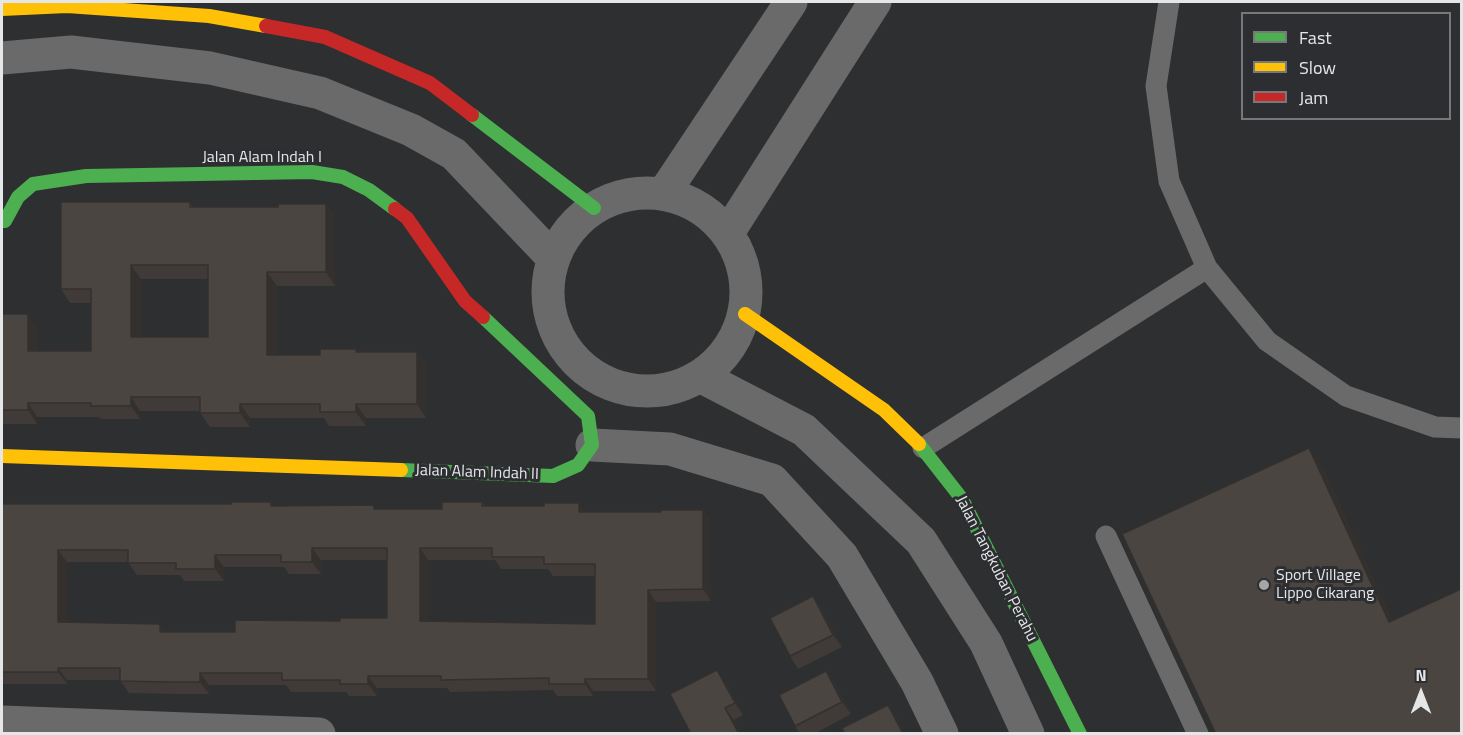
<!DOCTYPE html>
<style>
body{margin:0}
#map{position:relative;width:1463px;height:735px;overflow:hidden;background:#2e2f30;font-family:"Titillium Web",sans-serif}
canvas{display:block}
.frame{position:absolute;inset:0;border:3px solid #e5e6e8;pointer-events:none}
.legend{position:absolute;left:1241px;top:12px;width:210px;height:108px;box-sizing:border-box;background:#2d2e31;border:2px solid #77787a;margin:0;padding:8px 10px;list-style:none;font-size:18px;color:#e5e6e8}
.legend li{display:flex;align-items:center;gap:12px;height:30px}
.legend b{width:30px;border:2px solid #77787a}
.north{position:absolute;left:1391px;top:663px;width:60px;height:60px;-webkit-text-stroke:4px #2d2e31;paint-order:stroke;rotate:0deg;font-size:16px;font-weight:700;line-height:24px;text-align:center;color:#e5e6e8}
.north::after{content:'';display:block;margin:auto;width:21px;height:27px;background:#e5e6e8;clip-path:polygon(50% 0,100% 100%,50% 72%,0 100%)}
</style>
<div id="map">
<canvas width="1463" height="735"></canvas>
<div class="frame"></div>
<ul class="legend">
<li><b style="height:8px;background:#4caf50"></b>Fast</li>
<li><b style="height:8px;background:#ffc107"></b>Slow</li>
<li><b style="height:8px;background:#c62828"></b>Jam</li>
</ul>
<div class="north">N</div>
</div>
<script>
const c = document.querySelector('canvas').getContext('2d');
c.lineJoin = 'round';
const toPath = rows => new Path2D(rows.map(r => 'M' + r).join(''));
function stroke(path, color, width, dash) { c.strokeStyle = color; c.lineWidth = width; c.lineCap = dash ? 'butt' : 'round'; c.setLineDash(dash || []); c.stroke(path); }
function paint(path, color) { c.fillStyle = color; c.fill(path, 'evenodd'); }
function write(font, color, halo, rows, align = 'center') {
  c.font = font + ' "Titillium Web",sans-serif'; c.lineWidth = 6; c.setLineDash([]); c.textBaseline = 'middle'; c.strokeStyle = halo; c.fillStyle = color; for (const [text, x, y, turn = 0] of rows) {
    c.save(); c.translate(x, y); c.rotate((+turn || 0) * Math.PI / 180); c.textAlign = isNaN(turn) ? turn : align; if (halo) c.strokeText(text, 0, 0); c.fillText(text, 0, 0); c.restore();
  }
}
stroke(toPath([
 [1169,2,1156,86,1169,181,1207,268,1267,341,1346,396,1435,427,1462,428],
 [923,448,1207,268],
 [1106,536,1198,734]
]), '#6a6a6a', 21);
stroke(toPath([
 [2,58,71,52,210,68,320,93,411,130,454,154,553,258],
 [664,193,791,2],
 '548 292a99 99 0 1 1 198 0a99 99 0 1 1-198 0Z',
 [728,233,875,2],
 [700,376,804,430,921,541,986,643,1028,734],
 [592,445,670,449,772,480,842,556,917,682,942,734],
 [2,722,319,734]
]), '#6a6a6a', 33);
stroke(toPath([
 [472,115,594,208],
 [5,221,18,197,33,184,86,176,312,172,343,177,369,190,395,209],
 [919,444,962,499,1080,734],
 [401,470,553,476,578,465,592,445,588,416,483,317]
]), '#4caf50', 14);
stroke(toPath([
 [2,9,67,6,209,16,266,26],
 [745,314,884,410,919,444],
 [2,456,401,470]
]), '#ffc107', 14);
stroke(toPath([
 [266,26,325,37,430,83,472,115],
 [395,209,407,218,465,301,483,317]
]), '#c62828', 14);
paint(toPath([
 [190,202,193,207,278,207,326,204,335,218,335,286,277,286,277,355,320,355,358,352,417,352,426,366,426,418,366,418,366,426,329,426,324,418,250,418,250,427,210,427,200,413,200,411,140,411,140,419,101,419,99,417,37,417,37,424,2,424,2,314,37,328,37,351,91,351,91,303,70,303,61,289],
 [141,279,208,279,208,337,141,337],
 [271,502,273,506,377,509,442,509,482,502,485,506,585,512,661,512,703,510,711,522,711,601,656,602,656,691,593,691,593,696,557,696,553,690,450,692,447,688,377,688,377,696,349,696,346,692,291,692,286,685,209,685,209,694,178,694,129,693,120,680,67,680,67,684,2,684,2,504,231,504],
 [321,560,387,560,387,618,340,621,235,632,166,632,160,624,67,622,67,562,128,562,137,575,180,575,184,581,224,581,224,567,284,567,289,574,321,574],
 [428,560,495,560,501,569,548,569,553,576,595,576,595,624,428,621],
 [813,596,821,608,842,647,798,669,790,656],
 [826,671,835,683,851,714,814,734,800,734,795,726],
 [726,682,743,715,734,720,741,734,691,734]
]), '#403b39');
paint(toPath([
 [326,204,335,218,335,286,326,272],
 [131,265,141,279,141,351,131,337],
 [267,272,277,286,277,369,267,355],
 [28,314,37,328,37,364,28,351],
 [417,352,426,366,426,418,417,404],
 [131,397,140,411,140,419,131,406],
 [28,403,37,417,37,424,28,410],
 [240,404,250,418,250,427,240,413],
 [356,404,366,418,366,426,356,412],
 [1309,448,1324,469,1404,643,1389,622],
 [579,503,587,515,579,512],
 [703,510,711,522,711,601,703,589],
 [312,548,321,560,321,574,312,562],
 [420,548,428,560,428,633,420,621],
 [58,550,67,562,67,634,58,622],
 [215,555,224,567,224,581,215,569],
 [648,590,656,602,656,691,648,679],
 [813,596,821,608,842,647,833,635],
 [160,624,169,636,160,632],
 [58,668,67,680,67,684,58,672],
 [717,670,726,682,743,715,735,703],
 [826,671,835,683,851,714,842,702],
 [200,673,209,685,209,694,200,682],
 [368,676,377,688,377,696,368,684],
 [585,679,593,691,593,696,585,684],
 [888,705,897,717,905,734,903,734],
 [725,708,734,720,741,734,739,734]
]), '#34302e');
const building = toPath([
 [61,202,190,202,190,207,278,207,278,204,326,204,326,272,267,272,267,355,320,355,320,349,356,349,356,352,417,352,417,404,356,404,356,412,320,412,320,404,240,404,240,413,200,413,200,397,131,397,131,406,91,406,91,403,28,403,28,410,2,410,2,314,28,314,28,351,91,351,91,289,61,289,61,202],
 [131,265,208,265,208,337,131,337,131,265],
 [1309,448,1389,622,1461,589,1461,734,1216,734,1122,534,1309,448],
 [231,502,271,502,271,506,374,505,374,509,442,509,442,502,482,502,482,506,544,506,544,503,579,503,579,512,661,512,661,510,703,510,703,589,648,590,648,679,585,679,585,684,549,684,549,678,441,680,441,676,368,676,368,684,340,684,340,680,282,680,282,673,200,673,200,682,169,682,120,681,120,668,58,668,58,672,2,672,2,504,231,504,231,502],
 [312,548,387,548,387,618,340,618,340,621,235,620,235,632,160,632,160,624,58,622,58,550,128,550,128,563,176,563,176,569,215,569,215,555,281,555,281,562,312,562,312,548],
 [420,548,492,548,492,557,544,557,544,564,595,564,595,624,420,621,420,548],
 [813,596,833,635,790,656,770,618,813,596],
 [717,670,735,703,725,708,739,734,691,734,670,694,717,670],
 [826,671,842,702,795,726,779,695,826,671],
 [888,705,903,734,845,734,842,728,888,705]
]);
paint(building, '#4b4542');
stroke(building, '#34302e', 1.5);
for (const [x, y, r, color] of [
 [1264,585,6,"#a5a6a8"]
]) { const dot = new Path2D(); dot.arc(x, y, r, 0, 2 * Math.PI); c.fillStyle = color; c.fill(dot); stroke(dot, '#2d2e31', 2); }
write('16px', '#e5e6e8', '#2d2e31', [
 ["Jalan Alam Indah I",262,158],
 ["Jalan Alam Indah II",477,473,2],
 ["Jalan Tangkuban Perahu",996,569,63]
]);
write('16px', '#e5e6e8', '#2d2e31', [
 ["Sport Village",1276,576],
 ["Lippo Cikarang",1276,594]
], 'left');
</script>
